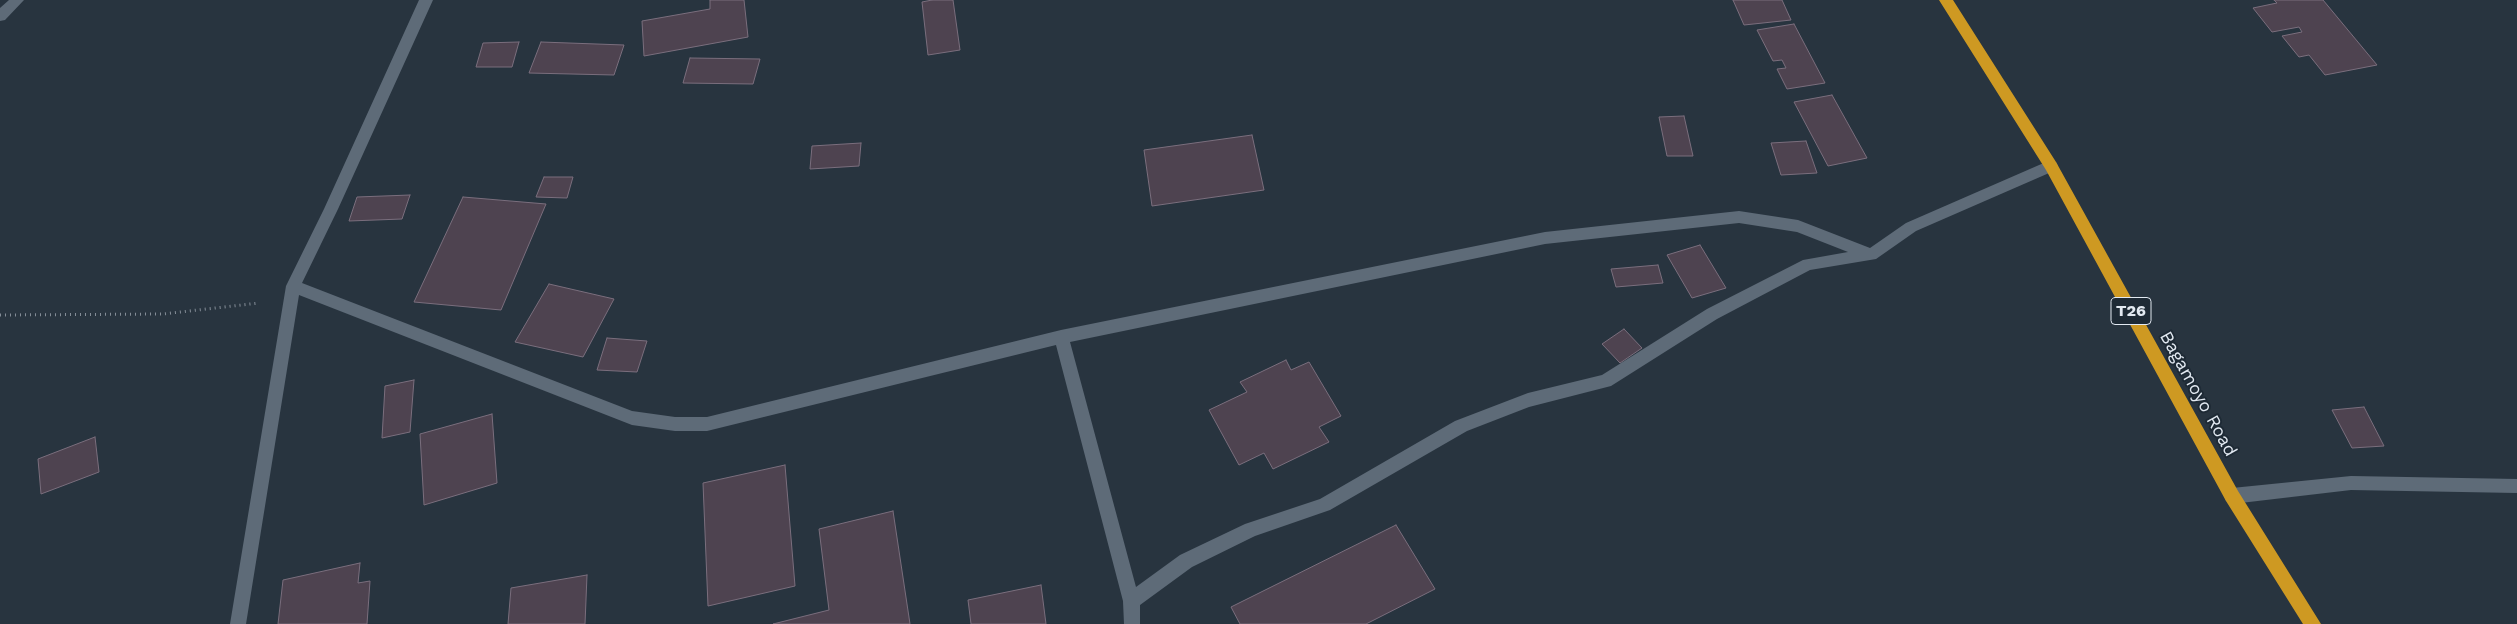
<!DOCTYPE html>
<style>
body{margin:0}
canvas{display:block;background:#28343f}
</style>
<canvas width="2517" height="624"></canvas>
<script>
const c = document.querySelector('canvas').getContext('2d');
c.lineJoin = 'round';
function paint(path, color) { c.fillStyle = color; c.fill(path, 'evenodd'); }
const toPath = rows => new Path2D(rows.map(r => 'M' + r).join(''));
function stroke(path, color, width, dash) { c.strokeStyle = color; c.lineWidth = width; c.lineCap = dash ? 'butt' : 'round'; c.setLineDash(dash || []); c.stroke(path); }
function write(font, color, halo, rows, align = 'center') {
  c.font = font + ' "Work Sans",sans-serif'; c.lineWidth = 4; c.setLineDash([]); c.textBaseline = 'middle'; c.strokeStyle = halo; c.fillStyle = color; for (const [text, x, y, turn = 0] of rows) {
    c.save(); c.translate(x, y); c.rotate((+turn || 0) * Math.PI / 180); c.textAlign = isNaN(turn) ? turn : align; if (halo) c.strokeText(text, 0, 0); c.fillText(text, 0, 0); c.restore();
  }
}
const building = toPath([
 [710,0,744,0,748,37,644,56,642,21,710,9,710,0],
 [932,0,953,0,960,50,928,55,922,2,932,0],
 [1733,0,1782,0,1791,20,1744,25,1733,0],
 [2274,0,2323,0,2377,65,2325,75,2309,55,2299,57,2282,36,2302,32,2299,27,2272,32,2253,8,2277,3,2274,0],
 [1794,24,1825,83,1787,89,1777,69,1786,68,1782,60,1773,61,1757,30,1794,24],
 [519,42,512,67,476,67,483,43,519,42],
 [541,42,624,45,614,75,529,73,541,42],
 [690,58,760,59,753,84,683,83,690,58],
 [1832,95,1867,158,1828,166,1794,102,1832,95],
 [1684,116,1693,156,1667,156,1659,117,1684,116],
 [1252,135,1264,190,1152,206,1144,150,1252,135],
 [1806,141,1817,173,1781,175,1771,143,1806,141],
 [861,143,859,166,810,169,812,146,861,143],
 [544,177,573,177,567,198,536,197,544,177],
 [410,195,402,219,349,221,357,197,410,195],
 [463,197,546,204,501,310,414,302,463,197],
 [1700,245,1726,288,1692,298,1667,255,1700,245],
 [1658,265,1663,283,1616,287,1611,269,1658,265],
 [549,284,614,299,583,357,515,342,549,284],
 [1624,329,1642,348,1620,363,1602,344,1624,329],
 [607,338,647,341,637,372,597,370,607,338],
 [1286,360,1291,370,1309,362,1341,416,1319,427,1329,442,1273,469,1264,453,1239,465,1209,410,1247,392,1240,382,1286,360],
 [414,380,410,432,382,438,385,386,414,380],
 [2364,407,2384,446,2352,448,2332,410,2364,407],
 [492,414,497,483,424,505,420,434,492,414],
 [95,437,99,472,41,494,38,459,95,437],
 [785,465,795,586,708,606,703,483,785,465],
 [893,511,910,624,773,624,829,610,819,529,893,511],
 [1396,525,1435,589,1366,624,1240,624,1231,607,1396,525],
 [360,563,358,583,370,581,367,624,278,624,283,580,360,563],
 [587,575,585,624,508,624,511,588,587,575],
 [1041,585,1046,624,971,624,968,600,1041,585]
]);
paint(building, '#4e4350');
stroke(building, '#7a6e7d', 1);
stroke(toPath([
 [0,315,163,314,259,303]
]), '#848d97', 3, [1, 4]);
paint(toPath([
 [9,0,24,0,5,20,0,21,0,8,9,0],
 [419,0,433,0,338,209,302,283,632,411,675,417,707,417,1061,330,1545,232,1739,211,1798,220,1870,248,1906,223,2046,162,2056,162,2058,166,2056,170,1916,231,1876,259,1810,270,1717,319,1611,386,1529,407,1467,431,1330,510,1255,536,1192,567,1140,605,1140,624,1124,624,1123,601,1056,345,707,431,675,431,632,425,299,295,246,624,230,624,286,286,324,209,419,0],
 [1739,223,1797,232,1848,252,1803,260,1707,309,1602,375,1528,393,1455,421,1320,499,1245,524,1180,555,1136,587,1070,342,1545,244,1739,223],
 [2351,476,2517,479,2517,493,2351,490,2232,504,2226,501,2224,496,2226,491,2232,488,2351,476]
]), '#5e6b78');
paint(toPath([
 [1939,0,1953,0,2056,162,2238,491,2321,624,2303,624,2226,501,2046,170,1939,0]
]), '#ce9922');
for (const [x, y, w] of [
 [2131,311,40]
]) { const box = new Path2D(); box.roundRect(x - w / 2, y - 13.5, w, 27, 4); c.fillStyle = '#1e2a35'; c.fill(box); stroke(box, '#e2e9f1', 1); }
write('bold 16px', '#e2e9f1', null, [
 ["T26",2131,311]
]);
write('18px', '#e2e9f1', '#1e2a35', [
 ["Bagamoyo Road",2198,394,61]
]);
</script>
